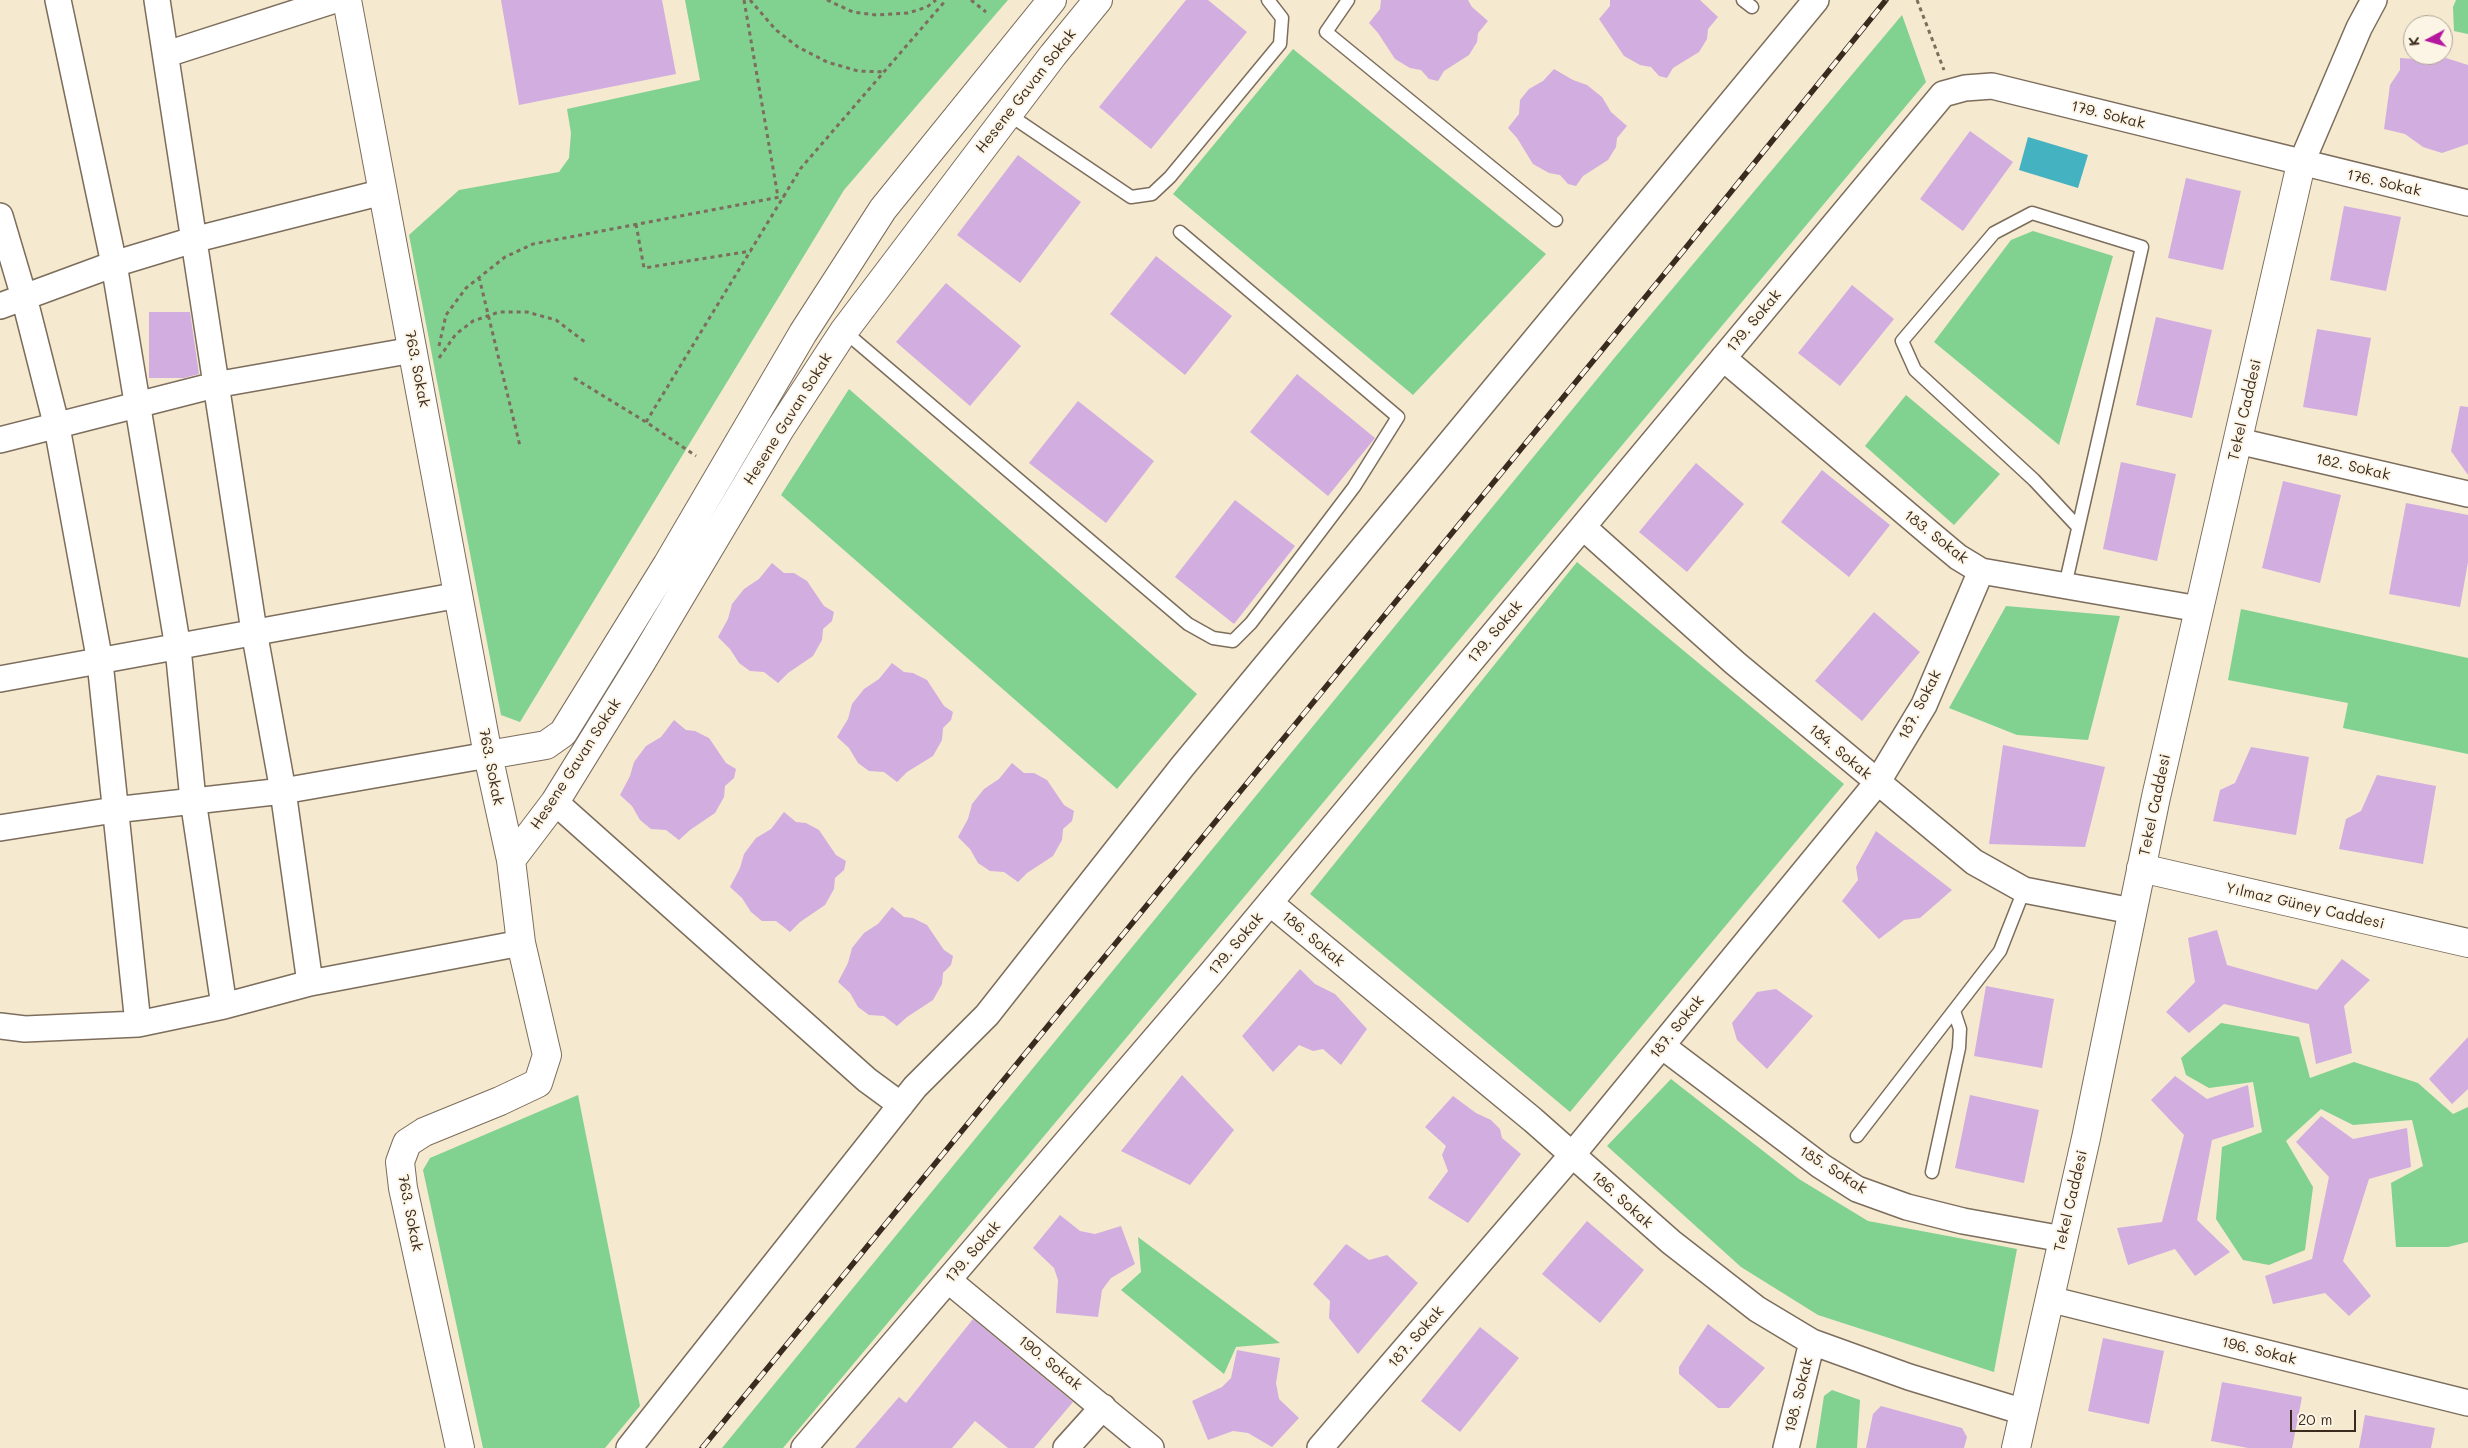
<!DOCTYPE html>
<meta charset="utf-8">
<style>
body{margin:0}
#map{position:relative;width:2468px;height:1448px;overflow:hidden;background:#f5e9cf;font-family:Mali,sans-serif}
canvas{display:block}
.north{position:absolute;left:2403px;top:15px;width:50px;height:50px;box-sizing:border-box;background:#fcf5e5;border:1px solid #afa495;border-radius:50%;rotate:264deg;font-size:14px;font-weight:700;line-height:20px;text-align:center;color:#3b2a1e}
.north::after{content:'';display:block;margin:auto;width:18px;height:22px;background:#b5179e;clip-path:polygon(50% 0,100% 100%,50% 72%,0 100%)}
.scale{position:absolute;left:2290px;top:1410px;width:66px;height:22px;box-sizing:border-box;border:2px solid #3b2a1e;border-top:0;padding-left:6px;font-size:15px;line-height:18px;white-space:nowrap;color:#3b2a1e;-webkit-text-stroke:4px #fcf5e5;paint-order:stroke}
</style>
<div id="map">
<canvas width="2468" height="1448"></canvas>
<div class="north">K</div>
<div class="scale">20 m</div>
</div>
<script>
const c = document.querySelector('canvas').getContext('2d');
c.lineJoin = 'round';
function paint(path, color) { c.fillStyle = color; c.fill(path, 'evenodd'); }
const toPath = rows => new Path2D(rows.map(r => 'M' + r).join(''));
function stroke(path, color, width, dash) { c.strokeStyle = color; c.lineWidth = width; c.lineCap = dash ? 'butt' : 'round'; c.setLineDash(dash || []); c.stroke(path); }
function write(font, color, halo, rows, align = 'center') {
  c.font = font + ' Mali,sans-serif'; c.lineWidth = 4; c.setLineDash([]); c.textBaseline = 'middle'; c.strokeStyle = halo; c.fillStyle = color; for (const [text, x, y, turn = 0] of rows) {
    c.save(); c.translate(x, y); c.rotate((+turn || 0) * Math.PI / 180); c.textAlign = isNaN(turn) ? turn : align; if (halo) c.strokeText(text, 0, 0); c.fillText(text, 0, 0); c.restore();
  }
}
paint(toPath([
 [685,0,1008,0,844,190,520,722,501,715,409,235,459,190,559,172,569,158,571,133,567,109,700,80],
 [2456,0,2468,0,2468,34,2454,31,2453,7],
 [1902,15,1926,82,783,1448,722,1448,1616,356],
 [1293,49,1546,254,1413,395,1173,194],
 [2033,231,2113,256,2059,445,1934,342,2011,240],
 [849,389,1197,694,1117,789,781,495],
 [1906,395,2000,474,1954,525,1865,446],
 [1577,562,1844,784,1570,1112,1310,894],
 [2006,606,2120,616,2088,740,2017,735,1949,708],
 [2241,609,2468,658,2468,754,2343,728,2348,703,2228,680],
 [2221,1023,2299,1037,2310,1078,2354,1062,2418,1083,2453,1114,2468,1107,2468,1242,2448,1247,2396,1247,2391,1183,2423,1166,2412,1120,2353,1125,2321,1109,2286,1141,2313,1187,2305,1250,2269,1265,2243,1260,2216,1219,2222,1147,2262,1132,2253,1082,2209,1088,2186,1075,2181,1058],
 [1671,1079,1799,1179,1868,1221,2017,1249,1994,1372,1818,1315,1741,1267,1607,1146],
 [578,1095,640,1406,605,1448,483,1448,423,1170,430,1158],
 [1138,1237,1280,1343,1236,1347,1224,1374,1121,1290,1141,1272],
 [1832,1390,1860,1400,1857,1448,1816,1448,1824,1396]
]), '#81d190');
paint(toPath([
 [2028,137,2088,155,2078,188,2019,170]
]), '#45b2c2');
paint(toPath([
 [501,0,662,0,676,74,519,105],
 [1186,0,1208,0,1247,32,1151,149,1099,107],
 [1381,0,1468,0,1472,7,1488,21,1478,33,1477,42,1469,55,1444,71,1438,81,1429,79,1421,70,1410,68,1395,59,1378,33,1369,23,1380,9],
 [1610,0,1700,0,1718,17,1708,29,1707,39,1699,52,1673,68,1667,78,1659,76,1651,67,1640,65,1624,56,1599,19,1610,6],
 [2400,58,2430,60,2446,58,2468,65,2468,144,2442,153,2423,147,2405,134,2384,129,2390,85,2400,70],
 [1554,69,1573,80,1587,85,1602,97,1611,112,1627,126,1617,138,1616,147,1608,160,1583,176,1576,186,1568,184,1560,175,1549,173,1533,164,1517,138,1508,128,1519,114,1520,100,1529,89,1543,81],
 [1970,131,2013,162,1963,231,1920,199],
 [1018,155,1081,202,1020,283,957,235],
 [2186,178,2241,191,2223,270,2168,258],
 [2344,206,2401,217,2386,291,2330,280],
 [1156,256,1232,316,1185,375,1110,314],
 [946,283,1021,346,970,406,896,342],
 [1852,285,1894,319,1840,386,1798,353],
 [149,312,190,312,199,374,184,378,149,378],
 [2156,317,2212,330,2192,418,2136,405],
 [2317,329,2371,338,2357,416,2303,407],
 [1297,374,1375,438,1328,496,1250,432],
 [1078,401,1154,461,1106,523,1029,463],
 [2460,406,2468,407,2468,475,2451,451],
 [2121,462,2176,474,2157,561,2103,549],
 [1696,463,1744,504,1687,572,1639,532],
 [1822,470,1890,525,1849,577,1781,522],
 [2283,481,2341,495,2320,583,2262,568],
 [1235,500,1295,546,1234,624,1175,577],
 [2406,503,2468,515,2468,562,2460,607,2389,594],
 [772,563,784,573,794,573,807,581,824,606,834,612,832,621,823,629,822,640,813,656,788,673,778,683,764,672,750,671,739,663,730,649,718,637,728,619,732,604,744,589,759,579],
 [1874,612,1920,652,1862,721,1815,681],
 [892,663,904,672,913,673,927,680,944,706,953,712,951,720,943,728,942,740,933,756,907,772,897,782,884,772,869,771,858,763,849,748,837,737,848,719,852,704,864,689,879,679],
 [674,720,686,730,695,731,709,738,726,763,736,769,734,778,725,786,724,797,715,813,690,830,679,840,666,830,651,829,640,820,632,806,620,795,630,776,634,762,646,746,661,737],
 [2003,745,2105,767,2085,847,1989,844],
 [2251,747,2309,757,2296,835,2213,821,2220,790,2235,783],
 [1012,763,1024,773,1034,773,1047,780,1064,805,1074,811,1072,821,1063,829,1062,840,1053,856,1027,873,1018,882,1004,872,990,871,978,863,970,849,958,837,968,819,972,804,984,789,999,779],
 [2377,775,2436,786,2423,864,2339,849,2346,819,2361,811],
 [784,812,796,822,806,823,819,830,836,855,846,861,844,870,835,878,834,889,825,905,800,922,790,932,776,921,762,921,751,912,742,898,730,887,740,868,744,854,756,838,771,829],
 [1876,831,1952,890,1920,918,1904,920,1879,939,1842,901,1858,880,1856,867],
 [892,907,904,917,913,918,927,925,944,950,953,956,951,965,943,973,942,984,933,1000,907,1017,897,1026,884,1016,869,1015,858,1007,850,993,838,982,848,963,852,948,864,933,878,924],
 [2217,930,2227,965,2317,990,2342,959,2370,980,2344,1006,2352,1053,2316,1064,2309,1024,2224,1004,2189,1033,2166,1012,2195,982,2188,938],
 [1300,969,1315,984,1335,994,1367,1029,1341,1065,1323,1049,1313,1051,1299,1045,1273,1072,1242,1036],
 [1986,986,2054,999,2042,1068,1974,1056],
 [1776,989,1813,1016,1767,1069,1737,1040,1732,1023,1757,992],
 [2468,1037,2468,1089,2452,1104,2429,1079],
 [1182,1075,1234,1130,1190,1185,1121,1151],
 [2175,1076,2207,1099,2248,1085,2254,1127,2212,1140,2197,1220,2230,1252,2195,1276,2175,1249,2128,1265,2117,1228,2162,1222,2184,1135,2151,1100],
 [1970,1095,2039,1110,2024,1183,1955,1168],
 [1453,1096,1476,1113,1491,1120,1500,1129,1502,1138,1521,1154,1468,1223,1428,1198,1448,1171,1442,1155,1446,1146,1425,1127],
 [2321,1116,2353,1139,2407,1128,2411,1167,2369,1179,2343,1261,2371,1296,2349,1316,2325,1293,2273,1304,2265,1276,2312,1259,2329,1177,2296,1142],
 [1060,1215,1080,1231,1095,1234,1121,1226,1135,1264,1111,1278,1102,1290,1098,1317,1056,1313,1058,1280,1054,1268,1033,1248],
 [1587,1221,1644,1270,1600,1323,1542,1274],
 [1346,1244,1369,1260,1387,1255,1418,1283,1358,1354,1329,1318,1330,1301,1313,1284],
 [973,1319,1073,1402,1034,1448,1008,1448,975,1421,952,1448,855,1448,899,1397,906,1403],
 [1708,1324,1765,1368,1729,1408,1718,1408,1679,1374,1679,1367],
 [1480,1327,1519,1358,1460,1432,1421,1401],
 [2103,1338,2164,1351,2149,1424,2088,1411],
 [1237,1350,1280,1358,1276,1383,1279,1399,1299,1418,1272,1447,1248,1433,1233,1431,1208,1440,1192,1401,1222,1387,1231,1378],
 [2222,1382,2302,1397,2292,1448,2248,1448,2211,1441],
 [1881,1406,1962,1428,1967,1437,1964,1448,1866,1448,1873,1414],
 [2365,1415,2435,1428,2431,1448,2359,1448]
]), '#d2ade0');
const service = toPath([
 [1348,0,1326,32,1556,220],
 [1743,0,1752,7],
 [1008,114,1131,197,1152,194,1170,177,1280,44,1282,18,1268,0],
 [844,331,1188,624,1213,638,1233,641,1251,623,1354,487,1398,417,1180,232],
 [2065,586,2142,247,2032,213,1994,233,1902,341,1915,370,2034,480,2078,527],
 [1857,1136,2000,951,2024,890],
 [1932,1172,1959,1048,1960,1029,1954,1011]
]);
const minor = toPath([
 [58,0,114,264,178,648,193,800,224,1006],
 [157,0,254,631,283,791,310,983],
 [167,54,335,0],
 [2301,164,2359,28,2374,0],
 [0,216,24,297,57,427,100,662,138,1024],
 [0,306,114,264,193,240,383,192],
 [1723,358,1934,537,1958,557,1981,571,2199,609],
 [0,440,215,385,413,350],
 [2238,441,2468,494],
 [1583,527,1735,663,1974,862,2024,890,2132,911],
 [0,679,459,595],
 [555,802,867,1080,901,1105],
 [0,828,114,810,283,791,488,755],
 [1270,903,1533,1120,1671,1242,1757,1309,1812,1342,1909,1377,2024,1412],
 [0,1026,25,1029,138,1024,224,1006,310,983,521,943],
 [1662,1046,1821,1166,1857,1189,1907,1207,1963,1221,2063,1239],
 [948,1280,1151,1448],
 [2049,1299,2468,1403],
 [629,1448,915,1087,987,1015,1182,767,1816,0],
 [804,1448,1213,971,1943,94,1965,88,1992,86,2468,203],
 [1066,1448,1103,1407],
 [1320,1448,1572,1155,1877,783,1924,705,1981,571],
 [1786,1448,1812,1342]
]);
const tertiary = toPath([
 [347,0,488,755,511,860,521,943,547,1055,538,1083,500,1101,424,1132,407,1143,400,1162,403,1188,460,1448],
 [488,755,546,745,563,733,667,565,803,333,883,209,1052,0],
 [511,860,555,802,642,661,780,429,844,331,1053,55,1098,0],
 [2141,868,2468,943],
 [2016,1448,2086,1138,2156,797,2301,164]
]);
stroke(service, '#7c6d5c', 15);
stroke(minor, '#7c6d5c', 28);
stroke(tertiary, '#7c6d5c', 30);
stroke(toPath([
 [744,0,778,197],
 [750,0,776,30,798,47,827,62,858,71,885,72],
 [827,0,853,12,877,15,908,13,927,7,936,0],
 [971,0,986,12],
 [1917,0,1944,70],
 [636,224,644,268,751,251],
 [479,277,520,446],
 [439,346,446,315,466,288,505,257,533,244,785,196],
 [439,358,456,334,473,321,499,312,527,312,556,320,585,342],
 [574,378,646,422,696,456],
 [646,422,801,168,946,0]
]), '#7c6d5c', 3, [4, 4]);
stroke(service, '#fff', 12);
stroke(minor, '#fff', 25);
stroke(tertiary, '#fff', 28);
const rail = toPath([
 [702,1448,1684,250,1886,0]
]);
stroke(rail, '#3b2a1e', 5.5);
stroke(rail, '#fcf5e5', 4, [11]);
write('15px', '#3b2a1e', '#fcf5e5', [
 ["Hesene Gavan Sokak",1026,91,-52],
 ["179. Sokak",2108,115,14],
 ["176. Sokak",2384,183,13],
 ["179. Sokak",1754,321,-50],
 ["763. Sokak",417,369,79],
 ["Tekel Caddesi",2245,410,-77],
 ["Hesene Gavan Sokak",788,419,-58],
 ["182. Sokak",2353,467,13],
 ["183. Sokak",1936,537,38],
 ["179. Sokak",1495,632,-50],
 ["187. Sokak",1920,705,-63],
 ["184. Sokak",1840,752,40],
 ["Hesene Gavan Sokak",576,764,-57],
 ["763. Sokak",491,767,79],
 ["Tekel Caddesi",2155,805,-78],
 ["Yılmaz Güney Caddesi",2305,906,13],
 ["186. Sokak",1313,939,40],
 ["179. Sokak",1236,944,-50],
 ["187. Sokak",1677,1027,-51],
 ["185. Sokak",1833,1170,32],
 ["186. Sokak",1622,1200,42],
 ["Tekel Caddesi",2071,1201,-77],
 ["763. Sokak",410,1213,79],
 ["179. Sokak",973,1252,-49],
 ["187. Sokak",1416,1337,-49],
 ["196. Sokak",2259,1351,14],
 ["190. Sokak",1050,1363,39],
 ["198. Sokak",1799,1395,-76]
]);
</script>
